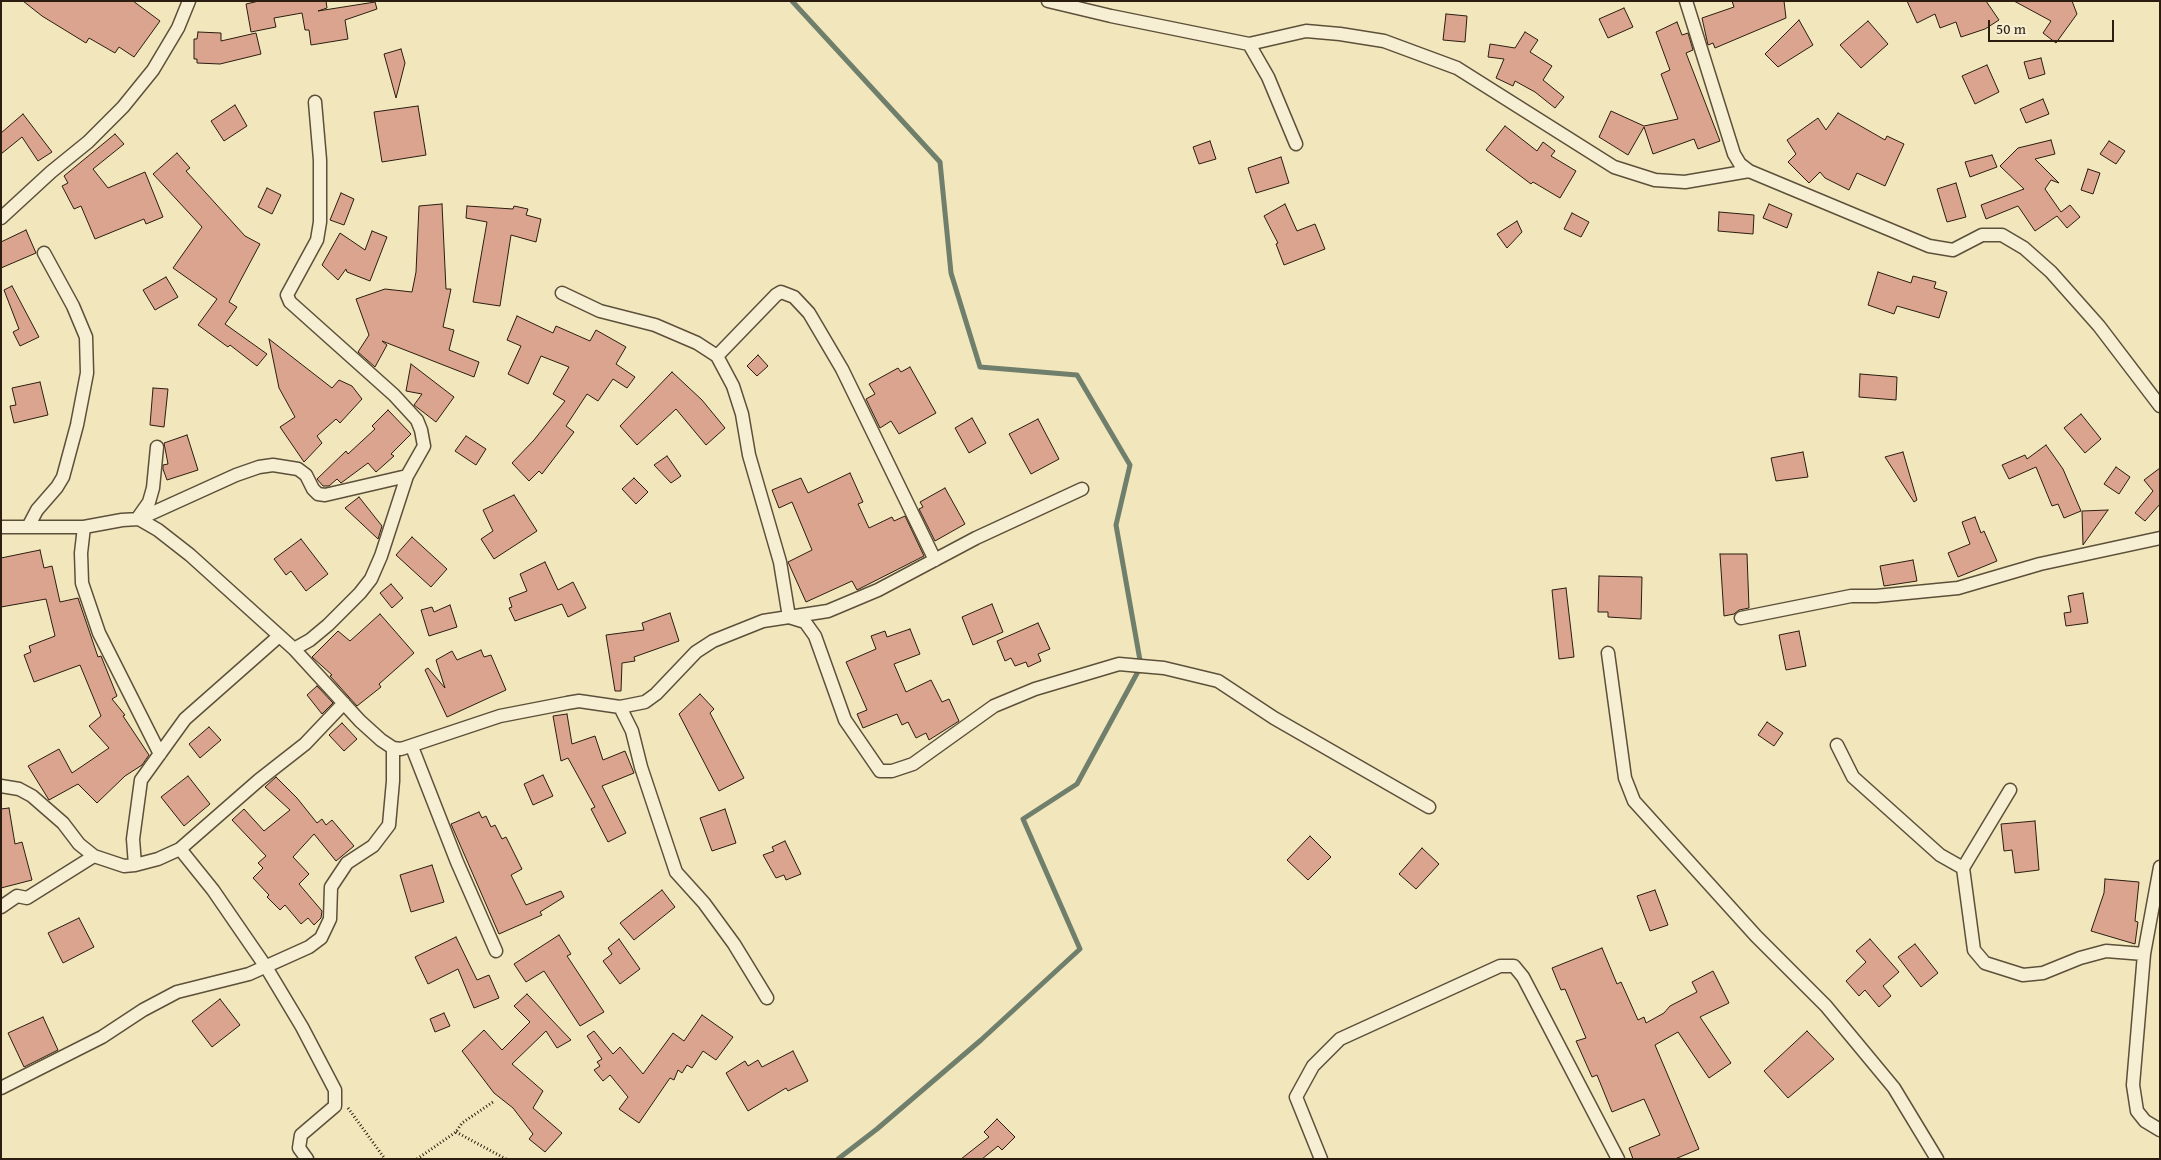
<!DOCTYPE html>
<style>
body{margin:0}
#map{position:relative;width:2161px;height:1160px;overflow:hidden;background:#f2e7bc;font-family:"Gentium Book Plus",serif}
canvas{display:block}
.frame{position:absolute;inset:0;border:2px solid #2b1d0f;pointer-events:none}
.scale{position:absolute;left:1988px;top:20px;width:126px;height:22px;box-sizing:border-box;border:2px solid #2b1d0f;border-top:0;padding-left:6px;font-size:15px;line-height:18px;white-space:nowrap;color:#2b1d0f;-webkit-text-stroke:4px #f7efd3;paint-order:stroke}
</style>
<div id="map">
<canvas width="2161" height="1160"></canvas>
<div class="frame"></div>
<div class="scale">50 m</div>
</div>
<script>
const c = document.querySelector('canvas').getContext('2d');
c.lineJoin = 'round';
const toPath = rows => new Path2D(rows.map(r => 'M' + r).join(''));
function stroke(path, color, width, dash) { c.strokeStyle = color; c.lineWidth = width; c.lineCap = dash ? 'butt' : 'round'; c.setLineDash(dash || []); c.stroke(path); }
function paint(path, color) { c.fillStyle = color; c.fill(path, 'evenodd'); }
stroke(toPath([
 [792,1,940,162,951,273,980,367,1077,375,1130,465,1116,525,1141,666,1077,784,1023,819,1080,949,981,1040,877,1129,838,1159]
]), '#6f7f6c', 5);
const building = toPath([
 [23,1,133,1,160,21,134,57,119,47,115,53,89,38,86,43,42,16,23,1],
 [259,1,326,1,327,8,318,11,375,2,377,9,345,20,348,39,311,45,309,30,305,30,302,13,274,18,276,27,251,32,246,4,259,1],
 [1732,1,1784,1,1786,18,1715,48,1713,43,1708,45,1702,18,1734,7,1732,1],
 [1907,1,1986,1,1999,20,1985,29,1961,37,1956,22,1940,28,1935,14,1917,23,1907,1],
 [2014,1,2072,1,2077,14,2056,43,2043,33,2051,21,2014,1],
 [1624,8,1633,27,1608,38,1599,19,1624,8],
 [1446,14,1467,16,1465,42,1443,40,1446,14],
 [1799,20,1813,45,1778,67,1765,54,1799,20],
 [1868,21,1888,44,1861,68,1840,45,1868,21],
 [1677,22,1682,35,1688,33,1693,50,1686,53,1720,141,1698,149,1694,139,1653,154,1644,127,1628,155,1599,137,1611,111,1644,126,1678,119,1661,74,1670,70,1656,32,1677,22],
 [198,32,221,33,221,41,256,33,261,54,220,64,197,63,197,59,194,59,194,39,197,39,198,32],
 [1525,32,1538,40,1530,52,1552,66,1543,80,1564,97,1555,108,1535,92,1515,81,1513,86,1496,78,1504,59,1488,57,1490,44,1515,48,1525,32],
 [401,49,405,63,396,98,384,54,401,49],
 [2041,58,2045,74,2029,79,2024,62,2041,58],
 [1987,65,1999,92,1975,104,1962,76,1987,65],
 [2043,99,2049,114,2026,123,2020,109,2043,99],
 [235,105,247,126,224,141,211,121,235,105],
 [418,106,426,155,382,162,374,112,418,106],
 [1838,113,1885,140,1887,136,1904,144,1885,186,1857,173,1849,190,1825,178,1820,172,1809,183,1788,162,1796,154,1787,140,1818,118,1826,130,1838,113],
 [23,114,52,152,38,161,22,137,1,154,1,133,23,114],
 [1505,126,1537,151,1543,142,1555,151,1551,156,1576,171,1560,198,1533,182,1531,184,1486,150,1505,126],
 [115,134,124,144,93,169,108,188,145,172,163,217,146,224,144,219,95,239,81,206,74,209,62,186,68,183,64,176,115,134],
 [2051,140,2055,154,2035,159,2059,183,2051,180,2045,189,2061,212,2070,205,2080,217,2067,228,2057,216,2035,231,2018,206,1986,219,1981,205,2024,189,2000,166,2018,148,2051,140],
 [1210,141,1216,159,1199,164,1193,147,1210,141],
 [2109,141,2125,151,2116,164,2100,154,2109,141],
 [177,153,190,168,186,171,245,236,260,244,229,302,237,307,225,324,267,354,257,366,230,345,228,347,198,325,217,299,173,268,202,227,153,174,177,153],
 [1992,155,1997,167,1970,177,1965,162,1992,155],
 [1281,157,1289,183,1256,193,1248,168,1281,157],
 [2088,169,2100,173,2093,194,2081,190,2088,169],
 [1956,183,1966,217,1947,222,1937,189,1956,183],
 [267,188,281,195,272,214,258,207,267,188],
 [341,193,354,199,344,225,330,220,341,193],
 [442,204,446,289,451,289,443,327,454,330,449,350,479,362,474,377,382,341,387,345,375,367,358,352,369,335,356,299,385,289,412,292,416,272,419,206,442,204],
 [1285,204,1297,231,1315,224,1325,249,1284,265,1276,244,1278,243,1264,216,1285,204],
 [1769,204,1792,214,1787,228,1763,218,1769,204],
 [467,206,513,209,514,206,528,209,526,215,541,219,536,242,511,235,500,306,473,302,487,222,466,218,467,206],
 [1719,212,1754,215,1753,234,1718,231,1719,212],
 [1572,213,1589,222,1581,237,1564,229,1572,213],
 [1517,221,1522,232,1507,248,1497,234,1517,221],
 [26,230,36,253,1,268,1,242,26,230],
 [372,231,387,237,370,281,347,272,346,269,338,280,322,265,340,233,365,250,372,231],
 [1878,272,1911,283,1913,276,1936,282,1934,288,1947,292,1939,318,1897,306,1894,314,1868,305,1878,272],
 [166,277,178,297,155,310,143,290,166,277],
 [12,286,39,337,20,346,13,332,19,329,4,290,12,286],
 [517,316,553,333,556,326,590,341,596,330,626,347,616,364,635,377,627,388,613,379,598,401,587,394,566,426,574,432,542,474,539,471,529,481,512,463,534,440,565,401,553,394,569,367,541,356,528,384,508,374,521,346,507,340,517,316],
 [269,339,332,388,339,380,352,386,362,399,340,423,336,419,317,436,322,443,304,462,280,427,295,417,279,388,269,339],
 [758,355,768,366,757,376,747,366,758,355],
 [411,364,454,397,436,422,414,405,422,394,406,391,411,364],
 [910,367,936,413,899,434,891,421,880,428,866,399,875,394,869,384,898,368,901,372,910,367],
 [672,372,702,400,725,428,706,445,676,409,637,445,620,426,672,372],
 [1860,374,1897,377,1896,400,1859,397,1860,374],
 [40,382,48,415,14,423,10,406,16,405,12,388,40,382],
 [153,388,168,389,164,427,150,425,153,388],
 [388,410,411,434,391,454,394,456,376,472,368,463,341,483,337,479,329,486,323,486,317,479,346,451,348,454,375,429,372,426,388,410],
 [2081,414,2101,439,2085,453,2064,428,2081,414],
 [972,418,986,443,969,453,955,428,972,418],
 [1038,419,1059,459,1031,474,1009,434,1038,419],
 [187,435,198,470,167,480,163,469,163,465,168,464,164,443,187,435],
 [466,436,486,449,476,465,455,451,466,436],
 [2046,445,2063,469,2081,511,2064,518,2058,504,2052,506,2036,467,2009,479,2002,465,2025,455,2027,459,2046,445],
 [1803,452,1808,477,1776,481,1771,458,1803,452],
 [1903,452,1917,500,1914,502,1885,457,1903,452],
 [667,456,681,476,671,483,654,465,667,456],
 [2116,467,2130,477,2119,494,2104,484,2116,467],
 [2160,468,2160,504,2145,521,2135,513,2153,491,2144,480,2160,468],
 [850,473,863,502,858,504,869,528,892,517,894,521,905,516,924,556,857,590,852,581,806,602,788,562,812,550,792,502,779,508,772,490,801,478,808,493,850,473],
 [634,478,648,492,636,504,622,489,634,478],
 [945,488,965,524,935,541,919,509,923,507,920,502,945,488],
 [514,495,537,531,494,559,481,539,493,531,483,510,514,495],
 [359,497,382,526,378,539,345,508,359,497],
 [2108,510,2083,545,2082,511,2108,510],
 [1975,517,1981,533,1984,531,1997,561,1958,577,1948,553,1970,544,1962,522,1975,517],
 [412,537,447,569,431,587,396,555,412,537],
 [301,539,328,574,306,591,291,571,286,575,274,559,301,539],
 [40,550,44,568,52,566,60,602,78,598,98,657,101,656,117,696,112,699,125,715,123,716,149,755,142,765,125,776,97,803,78,784,49,800,28,766,59,749,72,773,109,748,89,726,101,716,80,665,34,682,24,655,31,652,29,646,55,636,46,599,1,607,1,558,40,550],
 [1720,554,1747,554,1749,608,1739,610,1734,614,1724,616,1720,554],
 [1913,560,1917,581,1884,586,1880,566,1913,560],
 [545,562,558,590,573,582,586,608,568,617,562,604,515,621,509,608,512,607,509,598,527,591,520,574,545,562],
 [1599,576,1642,577,1641,619,1608,617,1608,612,1598,612,1599,576],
 [391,584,403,598,392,608,380,593,391,584],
 [1566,588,1574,657,1559,659,1552,590,1566,588],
 [2083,593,2088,623,2066,626,2064,613,2071,612,2068,596,2083,593],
 [992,604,1003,632,973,645,962,617,992,604],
 [450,605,457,627,429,636,421,610,432,607,434,612,450,605],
 [670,613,679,641,634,657,635,661,622,663,621,691,615,691,606,635,644,630,642,623,670,613],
 [380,614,414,653,379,684,381,687,357,706,330,676,332,675,312,657,338,631,350,641,380,614],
 [1038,623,1050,649,1038,654,1041,661,1028,667,1026,662,1015,666,1011,658,1005,661,997,641,1038,623],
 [910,629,920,654,894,664,906,692,931,680,942,702,949,699,959,721,929,740,926,733,916,738,908,722,902,725,897,714,863,728,857,714,867,710,846,662,876,649,871,636,885,631,887,637,910,629],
 [1799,631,1806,666,1786,670,1779,635,1799,631],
 [481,650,484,657,491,655,506,690,447,717,425,670,428,668,445,688,436,660,452,651,457,660,481,650],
 [317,686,333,703,322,714,307,695,317,686],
 [700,694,714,709,710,713,744,778,719,791,679,714,700,694],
 [567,714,572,744,595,736,603,760,625,751,634,773,602,786,626,833,608,842,591,809,595,807,568,758,561,761,553,716,567,714],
 [1767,722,1783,733,1774,746,1758,735,1767,722],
 [342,723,357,739,344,751,329,735,342,723],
 [209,727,221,740,200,758,189,744,209,727],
 [543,775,553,796,533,805,524,784,543,775],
 [188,776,210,804,184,826,161,797,188,776],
 [276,777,297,798,317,823,322,819,326,825,332,820,354,846,336,861,314,834,293,857,309,874,299,884,322,911,321,918,314,925,308,918,301,924,285,905,280,910,267,897,269,895,253,878,263,868,258,863,266,856,232,820,244,809,264,831,290,810,265,787,276,777],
 [9,808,15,844,22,842,32,880,1,888,1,809,9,808],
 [725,809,736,843,712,851,700,818,725,809],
 [479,812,482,818,486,816,491,827,495,825,502,839,506,837,522,869,511,875,526,905,561,891,564,897,540,912,542,915,499,934,451,824,479,812],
 [2035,821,2039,870,2015,873,2012,850,2004,851,2001,824,2035,821],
 [1310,836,1331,857,1308,880,1287,860,1310,836],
 [785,841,801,874,786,880,784,875,776,878,763,855,774,851,772,847,785,841],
 [1422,848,1439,864,1416,889,1399,874,1422,848],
 [432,865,444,902,411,912,400,875,432,865],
 [2105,879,2139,882,2135,921,2138,922,2135,944,2091,931,2104,893,2105,879],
 [662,890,675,907,634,940,620,923,662,890],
 [1655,890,1668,925,1650,931,1637,896,1655,890],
 [79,918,94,947,63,963,48,933,79,918],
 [559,935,571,954,567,956,604,1012,580,1026,544,971,526,982,514,964,559,935],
 [456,937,477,980,489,975,499,998,474,1008,458,969,428,984,415,957,456,937],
 [619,939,640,969,620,984,603,961,612,954,608,948,619,939],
 [1870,939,1899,972,1883,986,1891,996,1879,1007,1865,990,1859,996,1846,981,1866,962,1856,951,1870,939],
 [1915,944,1938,973,1921,987,1898,957,1915,944],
 [1602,948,1617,984,1621,982,1638,1020,1644,1017,1646,1023,1664,1013,1670,1006,1697,992,1692,982,1713,971,1729,1003,1700,1017,1731,1063,1709,1078,1678,1032,1655,1045,1699,1149,1675,1159,1633,1159,1629,1148,1660,1135,1644,1099,1612,1112,1597,1075,1592,1077,1576,1041,1586,1038,1565,989,1561,990,1552,968,1602,948],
 [527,994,571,1040,557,1048,546,1031,512,1064,543,1091,533,1108,562,1133,545,1152,529,1139,533,1134,513,1108,494,1093,462,1051,484,1030,502,1050,530,1022,514,1006,527,994],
 [220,999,240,1025,212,1047,192,1021,220,999],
 [444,1013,450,1026,435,1032,430,1019,444,1013],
 [702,1015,733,1037,716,1060,703,1051,692,1068,687,1065,682,1073,678,1070,674,1080,670,1078,639,1123,619,1109,628,1097,610,1075,603,1081,594,1070,600,1066,597,1062,602,1059,587,1036,594,1031,613,1054,620,1047,643,1074,673,1033,684,1041,702,1015],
 [43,1017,58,1050,24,1067,8,1033,43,1017],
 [1807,1031,1834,1059,1788,1098,1764,1071,1807,1031],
 [793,1051,808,1081,788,1091,786,1088,748,1111,726,1073,745,1061,748,1066,758,1060,762,1067,793,1051],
 [997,1119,1015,1137,1002,1150,998,1146,982,1159,961,1159,989,1137,984,1132,997,1119]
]);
paint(building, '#daa48f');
stroke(building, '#2b1d0f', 1);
const street = toPath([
 [1048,1,1111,16,1249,44,1306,31,1340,34,1384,41,1457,68,1614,167,1655,180,1685,182,1749,171],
 [1686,1,1734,154,1740,164,1749,171,1929,246,1953,250,1982,235,2002,235,2024,248,2051,272,2099,326,2160,406],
 [1249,44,1268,77,1296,144],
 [1,218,51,172,88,142,123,107,153,70,178,28,189,1],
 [562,293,600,311,655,325,697,343,717,356,733,386,742,414,749,455,780,562,789,617,805,622,815,636,845,720,880,771,892,771,913,764,994,706,1035,689,1119,664,1141,666,1164,668,1218,681,1274,718,1429,807],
 [717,356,776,295,781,292,794,297,809,313,842,369,935,560],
 [137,519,149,502,153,488,157,447],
 [139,519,236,475,259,467,273,465,298,469,306,475,313,489,318,494,325,495,407,476],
 [1,527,84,527,122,520,139,519,158,530,190,555,294,649,360,721,381,740,393,748,401,749,500,716,567,703,579,701,620,707,645,702,656,694,696,652,713,641,763,621,828,611,878,590,976,538,1082,489],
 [28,527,37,510,57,487,63,477,77,425,87,373,86,337,73,306,44,253],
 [84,527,81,553,82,583,99,633,160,754],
 [1741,618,1851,596,1876,596,1958,588,2040,564,2160,538],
 [294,649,310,640,328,625,360,593,371,579,381,556,407,476,424,446,421,430,417,420,394,395,290,302,287,295,317,240,320,222,320,160,315,102],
 [1608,653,1625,778,1634,801,1756,936,1826,1006,1894,1088,1937,1159],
 [620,707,632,731,641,767,676,872,704,903,734,944,767,998],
 [1837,745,1853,777,1940,855,1963,868],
 [412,747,457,862,496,951],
 [1,786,19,789,32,796,63,823,79,844,94,856,124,866,135,865,158,859,180,849,259,780,305,744,344,703],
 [2010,790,1963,868,1974,950,1985,963,2023,975,2043,973,2080,958,2106,951,2144,954],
 [180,849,213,890,266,967,302,1027,335,1090,335,1106,301,1135,299,1148,307,1159],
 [135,865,133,839,141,780,185,719,278,637],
 [2160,867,2144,954,2133,1085,2137,1111,2145,1121,2160,1130],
 [1,907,17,896,27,898,94,856],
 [1,1088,102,1037,143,1010,177,992,249,974,309,947,321,938,330,919,331,887,347,863,373,846,389,825,393,781,393,748],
 [1321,1159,1296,1097,1313,1066,1340,1039,1500,966,1514,966,1523,977,1618,1159]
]);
stroke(street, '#5d503a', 15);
stroke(toPath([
 [348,1108,385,1159],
 [456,1132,506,1159],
 [417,1159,456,1132,462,1123,493,1102]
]), '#2b1d0f', 3, [1, 2.5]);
stroke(street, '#f7efd3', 12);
</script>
